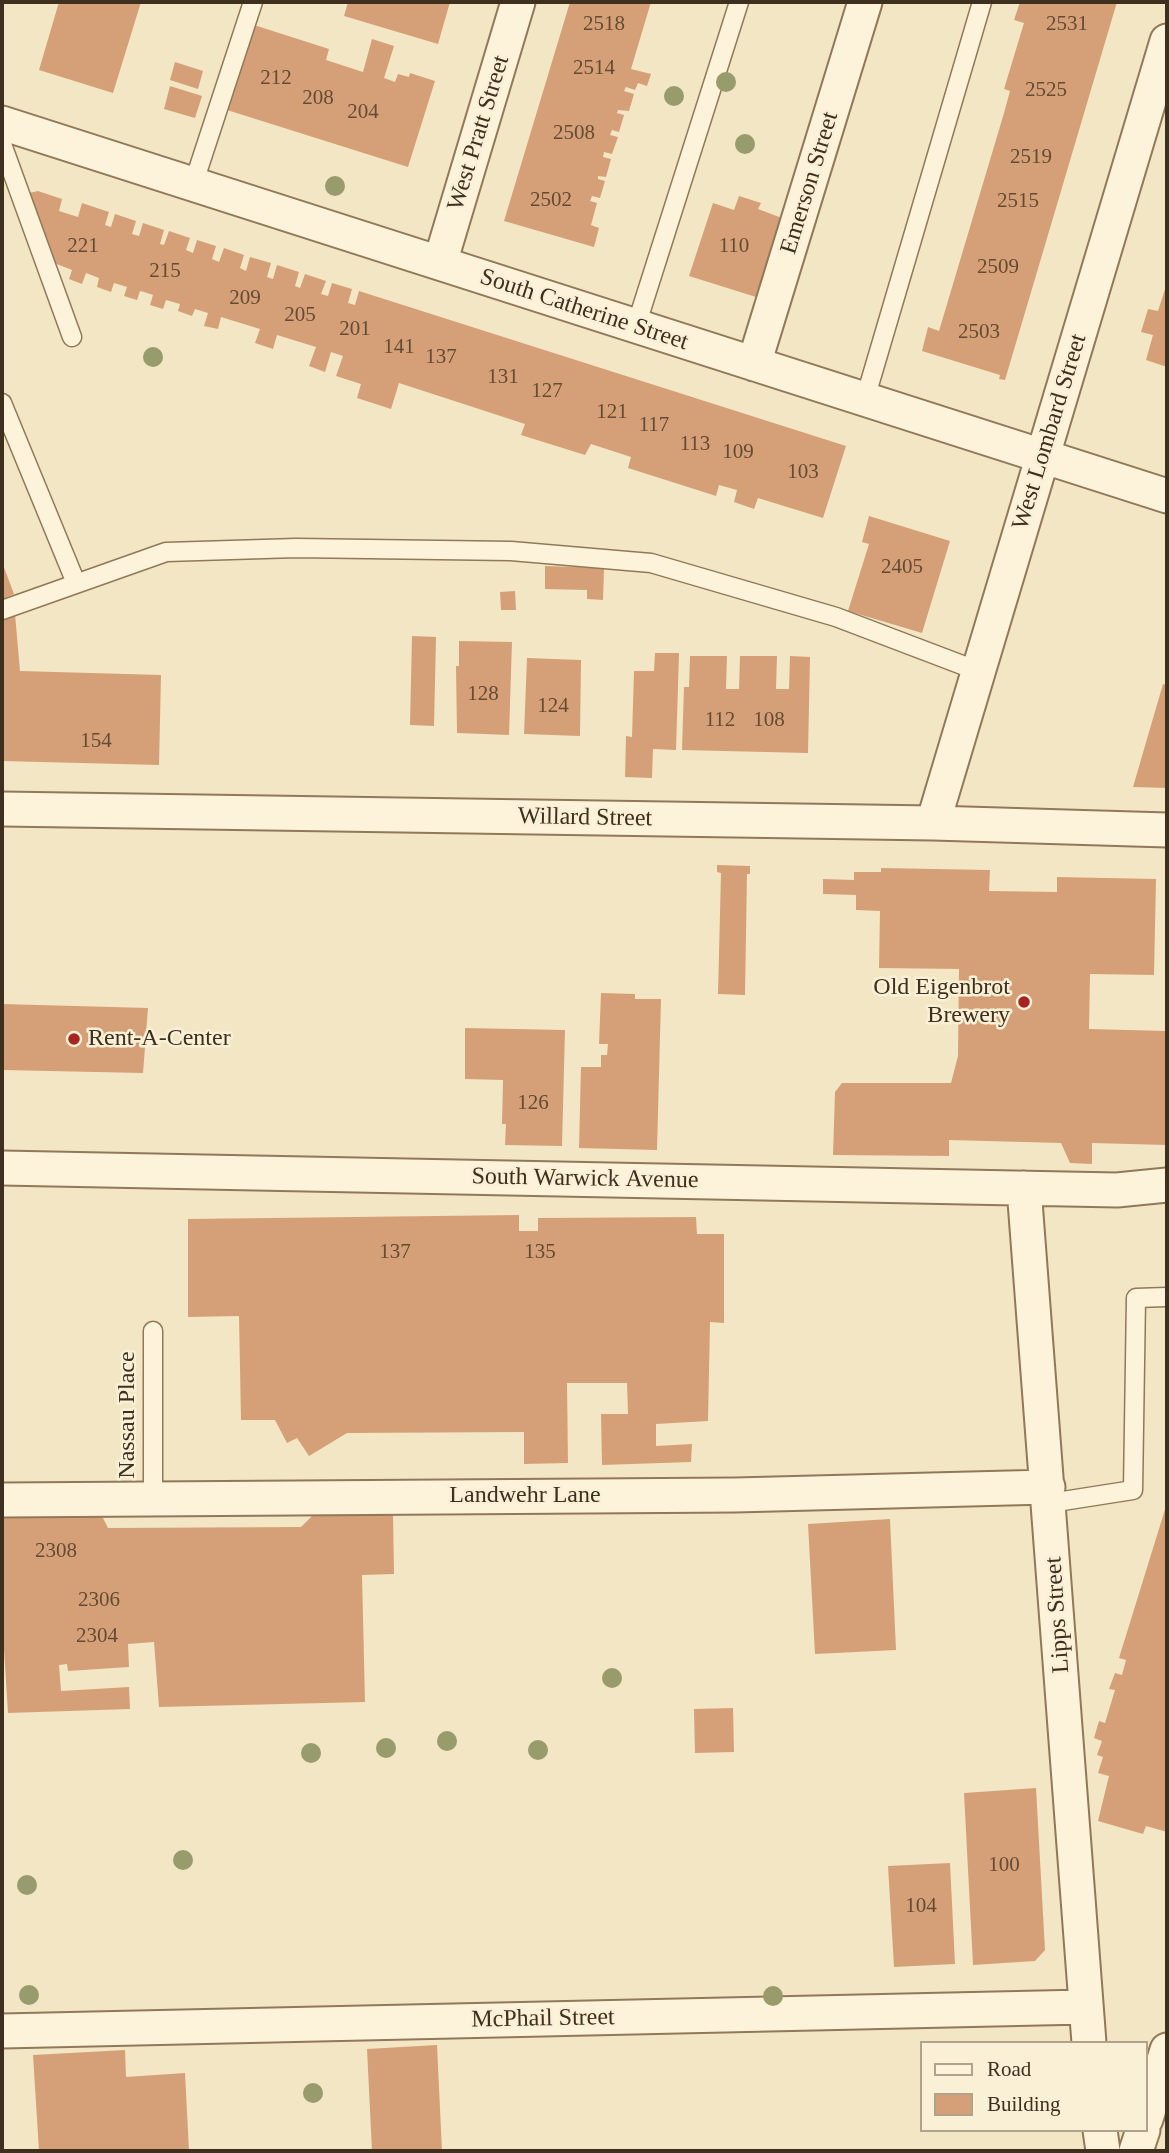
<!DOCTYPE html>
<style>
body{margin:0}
#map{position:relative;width:1169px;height:2153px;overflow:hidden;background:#f3e6c5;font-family:"Times New Roman",serif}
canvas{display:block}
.frame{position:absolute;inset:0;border:4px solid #3f2f1e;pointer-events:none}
.legend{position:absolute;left:920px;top:2041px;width:228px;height:91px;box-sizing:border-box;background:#f9f0d6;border:2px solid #afa38c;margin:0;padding:9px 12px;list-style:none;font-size:21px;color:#3f2f1e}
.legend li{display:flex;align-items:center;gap:14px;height:35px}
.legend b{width:35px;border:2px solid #afa38c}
</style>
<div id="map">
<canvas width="1169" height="2153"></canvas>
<div class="frame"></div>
<ul class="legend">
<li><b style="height:9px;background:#fcf3da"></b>Road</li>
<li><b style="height:19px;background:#d5a077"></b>Building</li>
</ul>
</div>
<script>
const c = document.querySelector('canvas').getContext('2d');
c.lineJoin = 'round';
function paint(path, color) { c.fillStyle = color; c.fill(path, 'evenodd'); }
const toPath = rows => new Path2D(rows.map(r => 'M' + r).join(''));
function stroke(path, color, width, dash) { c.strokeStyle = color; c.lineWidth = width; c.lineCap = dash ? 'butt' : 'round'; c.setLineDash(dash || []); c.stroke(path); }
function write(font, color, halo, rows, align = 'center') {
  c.font = font + ' "Times New Roman",serif'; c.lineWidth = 5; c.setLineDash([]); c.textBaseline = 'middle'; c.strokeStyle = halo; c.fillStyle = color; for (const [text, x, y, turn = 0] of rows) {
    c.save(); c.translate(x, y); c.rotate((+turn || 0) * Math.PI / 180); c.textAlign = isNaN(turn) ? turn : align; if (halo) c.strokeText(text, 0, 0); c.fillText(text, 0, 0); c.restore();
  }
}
paint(toPath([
 [59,2,141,2,113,93,39,70],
 [348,2,450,2,438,44,344,16],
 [570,2,651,2,631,69,651,74,647,86,638,83,635,90,626,87,624,91,634,94,629,111,618,110,617,113,624,115,619,132,612,130,610,135,618,137,612,154,604,152,603,157,611,159,606,177,598,176,598,179,605,181,600,198,592,196,590,201,597,203,591,225,599,228,594,247,504,221],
 [1020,2,1117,2,1005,380,999,379,1000,375,922,351,928,327,939,331,1004,113,1010,91,1004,89,1024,23,1014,20],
 [254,25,329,49,326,60,363,72,372,39,394,46,384,78,395,82,398,74,409,77,410,73,435,81,408,167,227,110],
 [175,62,203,71,198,89,170,80],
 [170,86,202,96,195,118,164,109],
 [38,191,62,199,59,211,78,217,82,203,109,212,105,225,111,227,115,214,136,221,132,234,139,236,143,223,164,230,160,244,164,245,169,231,190,238,186,250,193,253,197,240,216,246,212,259,219,262,224,248,244,255,240,268,246,271,250,257,271,263,267,277,273,279,277,265,299,272,295,286,300,288,305,274,326,281,321,294,328,296,332,283,352,289,348,303,355,305,359,291,846,446,823,518,758,498,754,509,734,502,737,490,719,485,716,496,713,495,628,468,631,457,591,444,585,455,521,435,525,424,399,383,391,409,357,398,361,384,336,376,343,356,331,352,325,372,309,366,316,347,277,335,273,349,255,343,260,329,221,317,218,329,204,326,208,313,195,309,192,316,178,311,180,304,166,300,163,309,150,305,153,295,144,292,140,291,137,300,124,296,127,287,114,283,111,292,97,287,99,278,86,273,82,284,69,279,72,270,54,263,29,193],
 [739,196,761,203,758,209,782,218,756,297,689,276,713,203,734,210],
 [1167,283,1167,367,1146,360,1153,335,1141,332,1148,309,1158,311],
 [869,516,950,541,922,633,848,611,869,544,862,542],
 [2,562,14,594,2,599],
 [545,566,604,568,603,600,587,599,587,590,545,589],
 [515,591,516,610,501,610,500,592],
 [15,614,20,671,161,675,159,765,2,761,2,618],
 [412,636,436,637,434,726,410,725],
 [459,641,512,642,509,735,457,733,456,666,459,666],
 [655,653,679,653,676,750,653,749,652,778,625,777,626,736,632,737,634,671,654,671],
 [690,656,727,656,726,689,739,689,740,656,777,656,776,689,789,689,790,656,810,657,808,753,682,750,684,687,689,687],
 [527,658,581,660,580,736,524,734],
 [1163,684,1167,685,1167,788,1133,787],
 [717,865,750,866,750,874,747,874,745,995,718,994,721,873,717,872],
 [881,868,990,870,989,891,1057,892,1057,877,1156,879,1154,975,1090,974,1089,1029,1167,1031,1167,1145,1092,1143,1092,1164,1070,1163,1061,1143,949,1140,949,1156,833,1155,835,1092,842,1083,951,1083,958,1056,959,969,879,968,880,911,856,910,856,895,823,894,823,879,854,880,854,872,881,872],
 [601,993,635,994,635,999,661,999,657,1150,579,1148,581,1067,601,1067,601,1055,607,1055,608,1044,599,1044],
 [2,1004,148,1008,143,1073,2,1070],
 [465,1028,565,1030,562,1146,505,1145,506,1124,502,1124,503,1080,465,1079],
 [519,1215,519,1231,538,1231,538,1218,696,1217,697,1234,724,1234,724,1323,710,1322,708,1421,656,1424,656,1446,692,1444,691,1462,602,1465,601,1414,628,1414,627,1383,567,1383,568,1463,524,1464,524,1432,347,1433,309,1456,297,1438,287,1443,275,1420,241,1420,239,1316,188,1317,188,1219],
 [1167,1503,1167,1832,1146,1826,1143,1834,1098,1821,1109,1776,1098,1773,1103,1757,1097,1755,1102,1741,1094,1738,1099,1721,1105,1723,1115,1690,1109,1689,1115,1673,1122,1675,1126,1660,1119,1658],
 [393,1513,394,1574,362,1575,365,1702,159,1707,154,1642,128,1644,129,1667,68,1671,67,1664,59,1665,61,1691,129,1687,130,1709,8,1713,2,1617,2,1516,101,1514,108,1528,301,1527,314,1514],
 [890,1519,896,1650,815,1654,808,1524],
 [733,1708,734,1752,695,1753,694,1709],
 [1036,1788,1045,1950,1035,1961,973,1965,964,1793],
 [950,1863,955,1964,894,1967,888,1866],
 [437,2045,442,2151,372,2151,367,2049],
 [125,2050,126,2077,185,2073,189,2151,39,2151,33,2055]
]), '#d5a077');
const lane = toPath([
 [2,144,72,337],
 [193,185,253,2],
 [636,326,739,2],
 [865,399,982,2],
 [2,403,76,583],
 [2,610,166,552,296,548,511,551,651,563,836,617,978,671],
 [153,1498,153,1331],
 [1050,1503,1133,1490,1136,1298,1167,1297]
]);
const street = toPath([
 [2,123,1167,496],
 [440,263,518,2],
 [754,364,865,2],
 [2,809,933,823,1167,830],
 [933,823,1167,41],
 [2,1168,1117,1190,1167,1185],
 [1024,1188,1089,2043],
 [2,1500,735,1495,1048,1487],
 [2,2031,1085,2007],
 [1146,2119,1167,2050],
 [1100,2130,1103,2151],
 [1136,2151,1143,2130]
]);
stroke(lane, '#907858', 21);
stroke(street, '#907858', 37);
stroke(lane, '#fcf3da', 18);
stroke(street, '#fcf3da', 33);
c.fillStyle = '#989b6b';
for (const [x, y] of [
 [726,82],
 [674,96],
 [745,144],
 [335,186],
 [153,357],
 [612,1678],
 [447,1741],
 [386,1748],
 [538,1750],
 [311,1753],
 [183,1860],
 [27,1885],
 [29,1995],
 [773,1996],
 [313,2093]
]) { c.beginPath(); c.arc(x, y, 10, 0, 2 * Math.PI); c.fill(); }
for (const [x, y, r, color] of [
 [1024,1002,7,"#a62422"],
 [74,1039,7,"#a62422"]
]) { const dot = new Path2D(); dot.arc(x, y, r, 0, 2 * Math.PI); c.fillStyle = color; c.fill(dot); stroke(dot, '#f9f0d6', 2.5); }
write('21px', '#644b34', null, [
 ["2518",604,24],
 ["2531",1067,24],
 ["2514",594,68],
 ["212",276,78],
 ["2525",1046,90],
 ["208",318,98],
 ["204",363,112],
 ["2508",574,133],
 ["2519",1031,157],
 ["2502",551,200],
 ["2515",1018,201],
 ["221",83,246],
 ["110",734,246],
 ["2509",998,267],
 ["215",165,271],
 ["209",245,298],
 ["205",300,315],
 ["201",355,329],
 ["2503",979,332],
 ["141",399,347],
 ["137",441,357],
 ["131",503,377],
 ["127",547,391],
 ["121",612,412],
 ["117",654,425],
 ["113",695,444],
 ["109",738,452],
 ["103",803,472],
 ["2405",902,567],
 ["128",483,694],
 ["124",553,706],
 ["112",720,720],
 ["108",769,720],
 ["154",96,741],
 ["126",533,1103],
 ["137",395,1252],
 ["135",540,1252],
 ["2308",56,1551],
 ["2306",99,1600],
 ["2304",97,1636],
 ["100",1004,1865],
 ["104",921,1906]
]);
write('24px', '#3f2f1e', '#f9f0d6', [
 ["West Pratt Street",479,133,-73],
 ["Emerson Street",810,183,-73],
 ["South Catherine Street",584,310,18],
 ["West Lombard Street",1050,432,-73],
 ["Willard Street",585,818,1],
 ["South Warwick Avenue",585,1179,1],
 ["Nassau Place",128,1415,-90],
 ["Landwehr Lane",525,1496],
 ["Lipps Street",1058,1615,-94],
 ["McPhail Street",543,2019,-1]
]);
write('24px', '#3f2f1e', '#f9f0d6', [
 ["Old Eigenbrot",1010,988],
 ["Brewery",1010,1016],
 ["Rent-A-Center",88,1039,"left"]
], 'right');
</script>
